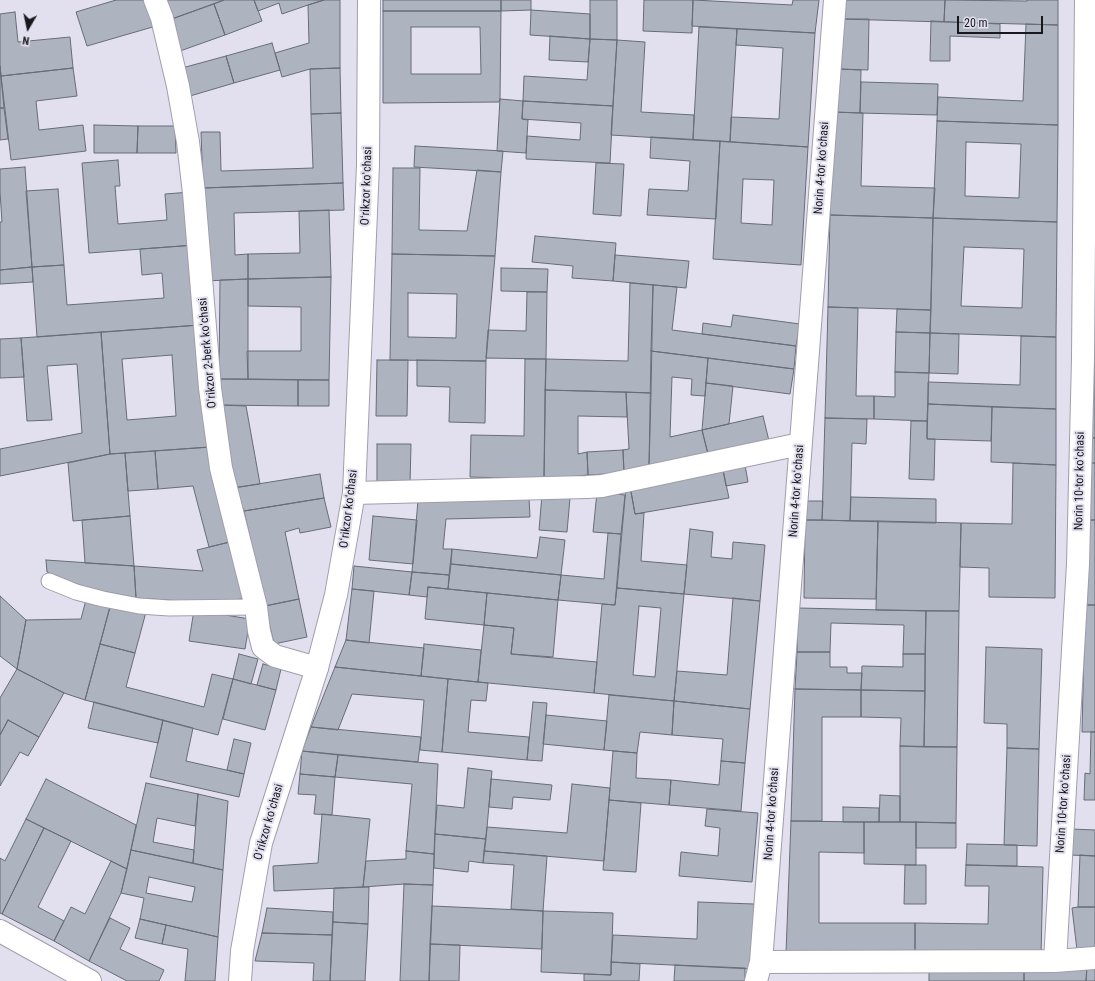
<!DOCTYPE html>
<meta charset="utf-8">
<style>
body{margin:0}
#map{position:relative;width:1095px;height:981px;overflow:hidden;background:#e2e0ef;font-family:"Roboto Condensed",sans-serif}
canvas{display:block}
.north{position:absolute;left:8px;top:8px;width:40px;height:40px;-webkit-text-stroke:3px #e2e0ef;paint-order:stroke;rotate:189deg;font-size:11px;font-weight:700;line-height:16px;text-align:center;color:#18171c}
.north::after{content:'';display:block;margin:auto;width:14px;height:18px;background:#18171c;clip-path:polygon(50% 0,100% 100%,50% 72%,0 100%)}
.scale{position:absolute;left:957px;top:16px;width:86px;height:18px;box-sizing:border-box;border:2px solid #18171c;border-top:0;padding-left:5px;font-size:12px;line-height:14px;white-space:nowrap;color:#18171c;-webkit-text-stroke:3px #e2e0ef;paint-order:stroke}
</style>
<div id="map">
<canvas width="1095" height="981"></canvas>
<div class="north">N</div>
<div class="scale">20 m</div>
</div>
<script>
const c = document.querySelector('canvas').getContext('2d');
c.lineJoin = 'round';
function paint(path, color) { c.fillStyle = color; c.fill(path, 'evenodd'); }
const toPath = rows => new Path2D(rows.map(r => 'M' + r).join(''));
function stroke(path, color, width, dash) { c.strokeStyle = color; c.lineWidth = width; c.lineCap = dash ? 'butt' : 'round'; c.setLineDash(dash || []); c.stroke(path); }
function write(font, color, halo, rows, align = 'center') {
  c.font = font + ' "Roboto Condensed",sans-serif'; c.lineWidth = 4; c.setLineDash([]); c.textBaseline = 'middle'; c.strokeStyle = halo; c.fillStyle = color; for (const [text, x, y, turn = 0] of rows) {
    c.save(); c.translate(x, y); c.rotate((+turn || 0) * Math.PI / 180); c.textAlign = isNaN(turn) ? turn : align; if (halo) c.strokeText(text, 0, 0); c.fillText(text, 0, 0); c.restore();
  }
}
const building = toPath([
 [116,0,149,0,156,26,87,46,76,12,116,0],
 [162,0,224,0,169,20,162,0],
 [224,0,254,0,262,21,225,35,214,4,224,0],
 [254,0,324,0,308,5,282,14,279,3,258,11,254,0],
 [324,0,340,0,340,68,310,69,282,77,275,53,309,43,308,5,324,0],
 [383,0,501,0,501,11,383,11,383,0],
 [501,0,531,0,531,10,501,11,501,0],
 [590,0,617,0,617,40,590,39,590,0],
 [644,0,693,0,692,33,643,31,644,0],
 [693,0,792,5,793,0,819,0,815,33,692,26,693,0],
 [841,0,945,0,944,22,841,19,841,0],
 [945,0,1027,1,1027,0,1058,0,1058,25,944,22,945,0],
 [214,4,225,35,180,51,169,20,214,4],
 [531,10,590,14,590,39,530,35,531,10],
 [383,11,501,11,500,99,499,102,383,103,383,11],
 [411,27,480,27,481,74,411,74,411,27],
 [15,12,18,42,70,37,73,68,1,76,0,66,0,14,15,12],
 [841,19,869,19,868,70,839,69,841,19],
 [931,21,1000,24,1000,38,950,36,950,61,930,61,931,21],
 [1026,24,1058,25,1058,125,937,121,938,97,1023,101,1026,24],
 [699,27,737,29,730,142,693,140,699,27],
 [737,29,815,33,808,147,730,142,731,117,779,119,783,48,736,45,737,29],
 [550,36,590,39,588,62,549,60,550,36],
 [590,39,617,40,613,106,523,101,524,76,587,80,590,39],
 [617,40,645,42,641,112,694,115,693,140,611,135,617,40],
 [272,43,280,70,234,83,226,56,272,43],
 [226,56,234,83,190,96,182,68,226,56],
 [0,66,4,108,0,108,0,66],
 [73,68,77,96,36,101,39,130,83,125,86,151,11,160,1,76,73,68],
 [340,68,341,113,311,114,310,69,340,68],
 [839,69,861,70,860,113,833,112,839,69],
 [861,82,938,84,937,115,860,113,861,82],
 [500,99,523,101,522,119,528,120,526,153,497,151,500,99],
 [523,101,613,106,610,163,526,159,527,136,580,140,581,123,522,119,523,101],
 [0,108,4,108,8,139,0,140,0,108],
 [833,112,863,113,861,186,935,188,933,218,830,215,833,112],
 [341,113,343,183,203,188,201,132,220,132,221,171,313,168,311,114,341,113],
 [937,121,1058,125,1057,222,933,218,937,121],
 [966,142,1021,144,1019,198,965,196,966,142],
 [94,125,138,126,137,153,94,153,94,125],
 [138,126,175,126,176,153,137,153,138,126],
 [651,137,720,141,716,219,647,215,649,189,688,191,690,161,650,158,651,137],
 [720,141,808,147,801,265,713,259,720,141],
 [743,179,774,180,772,225,741,223,743,179],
 [415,146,503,151,501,172,414,167,415,146],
 [118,160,120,186,115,186,118,224,167,220,165,194,191,192,195,245,89,253,82,163,118,160],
 [596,163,624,164,621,216,593,214,596,163],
 [25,167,32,267,0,270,0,222,2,222,0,192,0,169,25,167],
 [393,168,420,168,419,230,467,231,477,170,501,172,495,256,392,254,393,168],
 [343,183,344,210,234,213,235,255,248,254,248,279,205,281,203,188,343,183],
 [58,189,64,265,32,267,26,191,58,189],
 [329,210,331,277,248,279,248,254,300,253,299,211,329,210],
 [830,215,933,218,931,310,828,307,830,215],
 [933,218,1057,222,1056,337,930,333,933,218],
 [964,247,1024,249,1022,308,961,306,964,247],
 [535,236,616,243,613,281,572,278,573,266,532,262,535,236],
 [195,245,200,325,37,337,32,267,64,265,67,305,164,298,162,273,142,275,140,249,195,245],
 [392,254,495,256,486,361,390,360,392,254],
 [408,293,457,294,456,338,408,337,408,293],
 [615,255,689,261,686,288,613,281,615,255],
 [1095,266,1095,353,1092,353,1095,266],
 [32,267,33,282,0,284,0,270,32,267],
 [501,268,548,269,547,292,501,291,501,268],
 [331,277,329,380,248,379,247,351,301,351,301,307,248,306,248,279,331,277],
 [248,279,248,379,219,379,220,280,248,279],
 [630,283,653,285,651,393,545,390,546,359,628,361,630,283],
 [653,285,677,287,672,330,796,346,794,369,651,351,653,285],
 [527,292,547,292,546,359,486,358,488,330,526,331,527,292],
 [828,307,858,308,856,396,874,396,874,419,825,418,828,307],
 [897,309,931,310,930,333,896,332,897,309],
 [733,315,800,324,796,346,702,334,703,323,731,327,733,315],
 [200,325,210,447,110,454,101,332,200,325],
 [172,355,176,416,127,420,122,359,172,355],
 [101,332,110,454,0,476,0,449,82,433,77,364,47,366,52,420,27,421,21,338,101,332],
 [896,332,930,333,929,373,895,372,896,332],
 [930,333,959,334,958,374,929,373,930,333],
 [1021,336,1056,337,1056,409,928,404,928,382,1020,385,1021,336],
 [21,338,24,377,0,378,0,339,21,338],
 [651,351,708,358,705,396,691,395,692,379,672,377,670,437,702,430,708,454,649,467,651,351],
 [1092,353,1095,353,1095,438,1090,438,1092,353],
 [708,358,794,369,790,394,706,383,708,358],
 [525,359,546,359,544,479,470,477,471,435,524,436,525,359],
 [377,360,408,360,407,416,376,416,377,360],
 [417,360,486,361,485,423,449,422,450,387,417,386,417,360],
 [895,372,929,373,927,421,874,419,874,396,895,397,895,372],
 [219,379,298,380,298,406,219,405,219,379],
 [298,380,329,380,329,406,298,406,298,380],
 [706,383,733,386,729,424,702,430,706,383],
 [545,390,626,392,627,417,578,416,578,454,587,452,588,475,544,479,545,390],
 [626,392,651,393,649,467,624,473,623,450,629,449,626,392],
 [928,404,992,407,991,441,927,439,928,404],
 [219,405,246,406,260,484,233,488,219,405],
 [992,407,1056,409,1056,465,991,462,992,407],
 [763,416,769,441,708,454,702,430,763,416],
 [825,418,867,419,866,444,852,443,850,521,822,520,825,418],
 [911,421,927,421,927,439,935,439,934,480,909,479,911,421],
 [1090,438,1095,438,1095,463,1089,463,1090,438],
 [377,444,411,444,410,485,377,485,377,444],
 [210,447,234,541,209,547,193,486,158,489,155,451,210,447],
 [623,450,624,473,588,475,587,452,623,450],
 [155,451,158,489,128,491,125,453,155,451],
 [125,453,130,516,73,521,68,463,110,454,125,453],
 [1013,463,1056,465,1055,598,989,597,989,568,960,567,961,523,1012,524,1013,463],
 [1089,463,1095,463,1095,520,1088,520,1089,463],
 [745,465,748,482,726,486,723,470,745,465],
 [723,470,729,498,635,514,630,486,723,470],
 [320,474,324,498,244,511,233,488,320,474],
 [630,486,635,514,644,513,641,561,687,565,684,594,617,588,626,487,630,486],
 [597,492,625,495,621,534,593,532,597,492],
 [542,495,570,498,567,532,539,530,542,495],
 [851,497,936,499,936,523,850,521,851,497],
 [324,498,331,527,300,533,299,528,285,532,299,599,265,606,244,511,324,498],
 [529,498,530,517,446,519,443,549,452,549,449,575,412,572,418,500,529,498],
 [806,501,823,501,822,520,805,520,806,501],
 [130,516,134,566,85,563,82,520,130,516],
 [373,516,417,520,413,564,369,560,373,516],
 [805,520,878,521,876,599,804,598,805,520],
 [1088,520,1095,520,1095,605,1085,605,1088,520],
 [878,521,961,523,959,611,876,610,878,521],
 [690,529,713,532,711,557,732,559,733,542,765,545,760,601,684,594,690,529],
 [608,533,621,534,615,605,558,600,561,575,604,579,608,533],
 [540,537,565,540,561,575,451,564,452,549,537,558,540,537],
 [234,541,249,598,211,603,136,598,134,566,203,571,197,550,234,541],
 [46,560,134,566,136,598,87,588,47,572,46,560],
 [451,564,561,575,558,600,448,589,451,564],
 [354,566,412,572,409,595,352,589,354,566],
 [412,572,449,575,448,589,428,587,427,597,409,595,412,572],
 [428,587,487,593,484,625,425,619,428,587],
 [617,588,684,594,674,701,594,693,602,604,615,605,617,588],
 [639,606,661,608,655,677,633,675,639,606],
 [352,589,374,591,369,643,346,640,352,589],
 [487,593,558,600,553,657,511,654,514,628,484,625,487,593],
 [0,596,26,620,17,669,0,656,0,596],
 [87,596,111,603,85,700,64,693,17,669,26,620,81,619,87,596],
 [733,598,760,601,750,709,674,701,677,671,727,675,733,598],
 [299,599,307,637,274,644,265,606,299,599],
 [111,603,146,612,135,653,100,644,111,603],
 [1085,605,1095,605,1095,732,1082,732,1085,605],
 [798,608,926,611,925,654,903,654,904,625,831,623,830,652,797,652,798,608],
 [194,610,250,619,245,649,189,641,194,610],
 [926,611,959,611,957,747,924,747,926,611],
 [484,625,514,628,511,654,597,662,594,693,478,682,484,625],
 [346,640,424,648,421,676,335,667,346,640],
 [100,644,135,653,126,687,204,707,212,674,233,679,218,735,85,700,100,644],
 [424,644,481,650,478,682,421,676,424,644],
 [986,647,1042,649,1039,749,1007,748,1007,724,984,723,986,647],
 [797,652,830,652,830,667,847,667,847,673,862,673,861,690,795,689,797,652],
 [239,654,258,659,251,684,233,679,239,654],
 [903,654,925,654,925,691,861,690,862,666,903,667,903,654],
 [263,664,281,669,276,690,257,685,263,664],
 [335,667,448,679,442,752,420,750,424,700,352,694,338,730,311,727,335,667],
 [17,669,64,693,39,737,8,720,0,735,0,698,17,669],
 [233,679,276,690,265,730,223,719,233,679],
 [448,679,488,683,486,701,471,700,468,732,529,737,527,760,442,752,448,679],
 [795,689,861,690,861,717,822,717,822,821,791,821,795,689],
 [861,690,925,691,924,747,900,746,901,718,861,717,861,690],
 [609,695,674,701,672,735,640,732,637,753,604,750,609,695],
 [674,701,750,709,745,763,721,761,723,739,672,735,674,701],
 [94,702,163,720,158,743,88,728,94,702],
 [533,702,547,703,542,761,527,760,533,702],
 [546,715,607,721,604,750,543,744,546,715],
 [8,720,39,737,28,756,20,752,0,786,0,735,8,720],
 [163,720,193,728,186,761,244,774,239,797,150,777,163,720],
 [311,727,421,737,418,762,302,751,311,727],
 [1091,732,1095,732,1095,800,1084,800,1085,773,1090,774,1091,732],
 [234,739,251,743,244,774,227,770,234,739],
 [900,746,957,747,956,823,900,822,900,746],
 [1007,748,1039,749,1037,846,1004,845,1007,748],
 [302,751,338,755,335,777,300,774,302,751],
 [613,751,637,753,636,778,671,780,669,805,609,800,613,751],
 [338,755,438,764,434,854,406,851,412,784,335,777,338,755],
 [721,761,745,763,741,811,669,805,671,780,719,785,721,761],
 [468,768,492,771,486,839,435,834,437,805,464,808,468,768],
 [300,774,335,777,332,815,314,814,316,795,298,794,300,774],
 [46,779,136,825,127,869,26,819,46,779],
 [491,779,552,785,550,800,513,797,512,809,489,807,491,779],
 [146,783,198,794,195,826,157,818,153,842,194,850,193,863,131,850,146,783],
 [572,784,610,788,604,861,484,851,487,827,567,833,572,784],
 [198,794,228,801,223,870,193,863,198,794],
 [880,795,900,796,900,822,879,822,880,795],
 [609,800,641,803,636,872,603,870,609,800],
 [843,807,879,808,879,822,843,822,843,807],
 [707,809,758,813,752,882,679,876,681,852,718,856,720,828,705,826,707,809],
 [322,814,370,819,363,887,274,891,273,866,318,863,322,814],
 [26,819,44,828,2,914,0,913,0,858,5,861,26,819],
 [791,821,864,822,864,853,819,852,819,923,915,923,915,953,786,953,791,821],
 [864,822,916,822,916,865,864,864,864,822],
 [916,822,956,823,956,848,916,848,916,822],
 [44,828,71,841,38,907,64,921,54,941,2,914,44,828],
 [1071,829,1095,830,1095,856,1070,855,1071,829],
 [435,834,486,839,483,863,469,861,468,872,434,868,435,834],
 [967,844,1017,845,1017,866,966,865,967,844],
 [131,850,223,870,218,937,140,919,144,898,121,893,131,850],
 [149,877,195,887,192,902,146,893,149,877],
 [406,851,434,854,433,885,404,884,363,887,366,861,406,859,406,851],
 [484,851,547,856,543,911,511,909,514,865,483,863,484,851],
 [1080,855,1095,856,1095,907,1078,907,1080,855],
 [111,861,127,869,121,893,89,961,54,941,71,907,85,914,111,861],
 [905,865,926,865,926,904,904,904,905,865],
 [966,865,1043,867,1041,956,915,953,915,923,988,924,989,886,965,886,966,865],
 [404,884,433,885,429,981,400,981,404,884],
 [369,887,368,924,333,922,334,888,369,887],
 [698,902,754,904,752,969,611,962,613,935,697,939,698,902],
 [432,906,543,911,542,949,430,944,432,906],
 [1078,907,1095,907,1095,948,1077,950,1072,908,1078,907],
 [267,908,333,912,332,935,262,933,267,908],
 [543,911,613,913,611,975,541,972,543,911],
 [110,918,130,928,120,949,164,970,159,981,127,981,89,961,110,918],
 [140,919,166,925,162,944,135,938,140,919],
 [333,922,368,924,365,981,330,981,333,922],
 [166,925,218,937,215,981,185,981,188,949,162,944,166,925],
 [262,933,332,935,330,981,313,981,314,963,255,961,262,933],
 [430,944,460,945,459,981,429,981,430,944],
 [611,962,640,964,639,981,584,981,584,974,611,975,611,962],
 [675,965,745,968,745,981,674,981,675,965],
 [1087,966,1086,981,1024,981,1024,968,1087,966],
 [1087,966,1095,966,1095,981,1086,981,1087,966],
 [1024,968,1024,981,929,981,929,970,1024,968]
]);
paint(building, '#aeb3c0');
stroke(building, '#676c78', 1);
const service = toPath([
 [49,581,76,592,103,599,139,606,169,608,256,607]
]);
const minor = toPath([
 [155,0,162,18,178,86,188,142,194,193,210,388,221,468,256,607,259,631,263,647,275,656,317,668],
 [354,493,587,487,602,486,800,444],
 [0,931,90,981],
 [1055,961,1078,564,1083,358,1086,0],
 [761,962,1055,961,1095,958],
 [756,981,761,962,835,0]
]);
const secondary = toPath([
 [240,981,242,951,261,843,317,668,336,595,354,493,368,165,369,0]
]);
stroke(service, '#a09eac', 17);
stroke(minor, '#a09eac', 24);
stroke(secondary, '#a09eac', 24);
stroke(service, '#fff', 15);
stroke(minor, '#fff', 22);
stroke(secondary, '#fff', 22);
write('12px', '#18171c', '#e2e0ef', [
 ["Norin 4-tor koʻchasi",822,168,-86],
 ["Oʻrikzor koʻchasi",367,186,-88],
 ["Oʻrikzor 2-berk koʻchasi",208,353,-95],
 ["Norin 10-tor koʻchasi",1080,481,-89],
 ["Norin 4-tor koʻchasi",797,491,-86],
 ["Oʻrikzor koʻchasi",349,509,-83],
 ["Norin 10-tor koʻchasi",1064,804,-86],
 ["Norin 4-tor koʻchasi",772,814,-86],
 ["Oʻrikzor koʻchasi",269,822,-74]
]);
</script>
